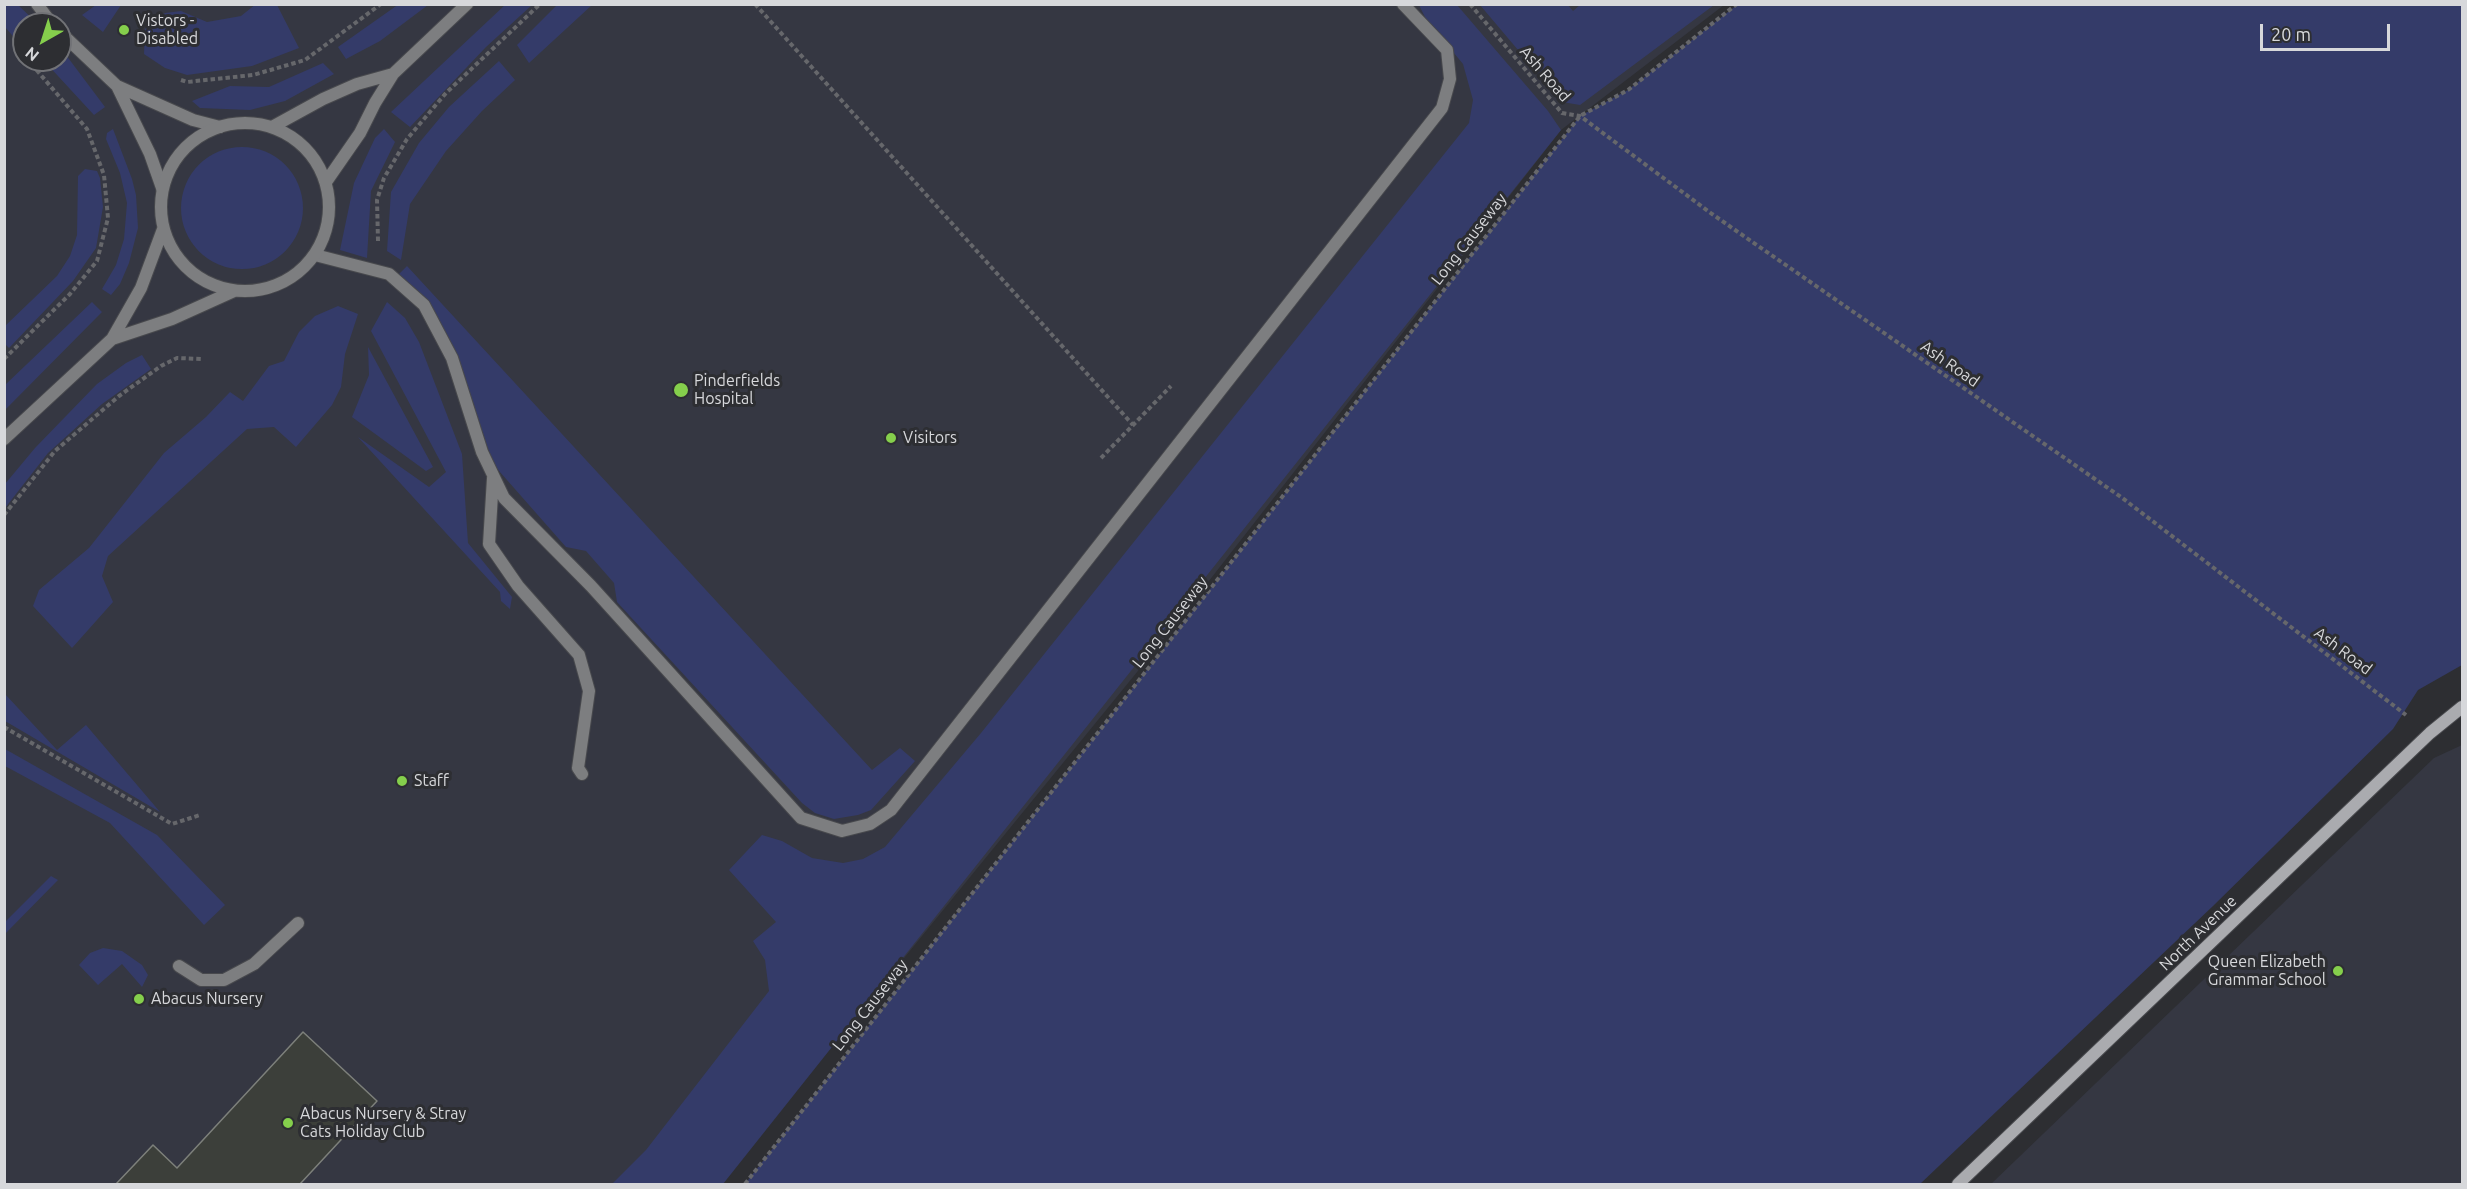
<!DOCTYPE html>
<style>
body{margin:0}
#map{position:relative;width:2467px;height:1189px;overflow:hidden;background:#2d2e32;font-family:Ubuntu,sans-serif}
canvas{display:block}
.frame{position:absolute;inset:0;border:6px solid #d7d8db;pointer-events:none}
.north{position:absolute;left:12px;top:12px;width:60px;height:60px;box-sizing:border-box;background:#2d2e32;border:2px solid #717276;border-radius:50%;rotate:219deg;font-size:16px;font-weight:700;line-height:24px;text-align:center;color:#d7d8db}
.north::after{content:'';display:block;margin:auto;width:21px;height:27px;background:#85cf4c;clip-path:polygon(50% 0,100% 100%,50% 72%,0 100%)}
.scale{position:absolute;left:2260px;top:24px;width:130px;height:27px;box-sizing:border-box;border:3px solid #d7d8db;border-top:0;padding-left:8px;font-size:18px;line-height:21px;white-space:nowrap;color:#d7d8db;-webkit-text-stroke:4px #2d2e32;paint-order:stroke}
</style>
<div id="map">
<canvas width="2467" height="1189"></canvas>
<div class="frame"></div>
<div class="north">N</div>
<div class="scale">20 m</div>
</div>
<script>
const c = document.querySelector('canvas').getContext('2d');
c.lineJoin = 'round';
function paint(path, color) { c.fillStyle = color; c.fill(path, 'evenodd'); }
const toPath = rows => new Path2D(rows.map(r => 'M' + r).join(''));
function stroke(path, color, width, dash) { c.strokeStyle = color; c.lineWidth = width; c.lineCap = dash ? 'butt' : 'round'; c.setLineDash(dash || []); c.stroke(path); }
function write(font, color, halo, rows, align = 'center') {
  c.font = font + ' Ubuntu,sans-serif'; c.lineWidth = 6; c.setLineDash([]); c.textBaseline = 'middle'; c.strokeStyle = halo; c.fillStyle = color; for (const [text, x, y, turn = 0] of rows) {
    c.save(); c.translate(x, y); c.rotate((+turn || 0) * Math.PI / 180); c.textAlign = isNaN(turn) ? turn : align; if (halo) c.strokeText(text, 0, 0); c.fillText(text, 0, 0); c.restore();
  }
}
paint(toPath([
 [5,5,1724,5,1561,130,1155,650,720,1184,5,1184],
 [24,24,60,24,60,60,24,60],
 [2462,745,2462,1184,1991,1184,2434,758]
]), '#353742');
paint(toPath([
 [256,4,277,5,299,48,252,66,187,75,165,68,144,54,145,29,165,13,181,11,207,22,241,16],
 [399,4,428,5,380,41,346,59,338,47],
 [4,5,18,5,38,24,24,24,24,38,18,42,5,27],
 [96,5,121,5,103,32,82,15],
 [505,5,532,5,486,47,410,127,391,112],
 [557,5,592,5,529,63,517,45],
 [1419,5,1457,5,1548,111,1561,130,723,1184,612,1184,646,1150,769,991,765,960,753,941,776,922,729,870,762,835,782,841,812,858,843,863,863,859,885,847,981,733,1469,123,1473,100,1463,64,1426,19],
 [1580,5,1580,4,1714,5,1580,105,1562,102,1480,5,1568,5,1573,11],
 [1737,5,2462,5,2462,665,2418,690,2393,729,2213,906,1920,1184,745,1184,1580,116,1628,90],
 [60,47,105,107,94,115,46,63,46,60,60,60],
 [499,61,515,80,482,111,446,151,410,204,401,260,387,251,391,192,419,143,449,107],
 [323,63,334,74,285,101,250,110,200,108,192,101,230,86,269,87],
 [113,129,132,179,136,195,138,228,129,263,120,284,111,295,102,289,116,265,124,239,127,203,120,173,106,139,107,133],
 [384,129,395,142,371,191,367,258,340,250,354,183,375,138],
 '181 208a61 61 0 1 1 122 0a61 61 0 1 1-122 0Z',
 [85,169,97,171,100,178,103,207,96,248,73,281,9,348,5,344,5,326,57,276,70,256,77,235,78,176],
 [407,266,872,770,900,748,915,761,871,810,858,815,834,819,815,813,802,803,617,602,614,583,586,551,566,547,492,463,460,367,397,276],
 [92,302,102,312,5,410,5,385],
 [387,302,405,318,419,342,462,454,468,543,512,597,510,609,501,601,500,592,358,437,429,487,446,472,371,331],
 [338,306,358,314,345,354,341,387,332,405,296,447,274,427,247,429,108,556,102,576,113,602,72,648,33,606,39,590,89,548,164,453,206,417,230,392,243,401,269,366,284,361,299,332,315,316],
 [368,347,433,467,426,471,352,417,369,375],
 [142,355,151,369,102,404,48,453,5,508,5,484,35,448,97,384,126,363],
 [5,694,57,750,86,725,160,812,5,721],
 [5,749,157,835,225,905,204,925,110,823,5,766],
 [51,876,58,880,5,934,5,922],
 [103,948,122,951,142,965,148,975,142,987,122,964,98,985,79,965,90,953]
]), '#343b69');
const building = toPath([
 [303,1032,377,1101,300,1184,116,1184,153,1145,177,1168,303,1032]
]);
paint(building, '#3c3f3a');
stroke(building, '#7d807b', 1.5);
const lane = toPath([
 [37,4,52,24],
 [60,32,117,86,150,154,162,188],
 [117,86,193,120,220,127],
 [315,255,389,274,424,305,452,358,482,452,504,498,591,586,801,818,842,831,870,824,891,810,1442,108,1450,79,1447,50,1403,4],
 [493,478,489,544,518,586,579,655,589,691,578,768,582,774],
 [179,966,201,980,224,980,254,964,298,923]
]);
const street = toPath([
 '161 207a84 84 0 1 1 168 0a84 84 0 1 1-168 0Z',
 [272,127,323,99,357,84,393,74],
 [326,182,360,133,375,103,393,74,467,4],
 [112,339,172,319,234,291],
 [4,439,112,339,141,288,163,229]
]);
const secondary = toPath([
 [1958,1184,2430,733,2462,707]
]);
stroke(lane, '#48494d', 14);
stroke(street, '#48494d', 14);
stroke(secondary, '#48494d', 14);
stroke(toPath([
 [755,4,1133,425],
 [1470,4,1562,113,1580,116,1712,214,2121,497,2406,715],
 [24,45,18,49,24,56],
 [181,80,187,82,253,75,305,60,381,4],
 [378,241,377,200,384,178,407,139,446,93,540,4],
 [4,359,70,294,97,261,108,218,104,175,87,129,28,60],
 [1101,458,1171,386],
 [4,515,55,451,119,396,161,366,177,358,202,359],
 [4,727,172,824,200,815],
 [745,1184,1580,116,1628,90,1737,4]
]), '#66676b', 4, [4.5, 3]);
stroke(lane, '#7d7e80', 12);
stroke(street, '#7d7e80', 12);
stroke(secondary, '#aaabaf', 12);
for (const [x, y, r, color] of [
 [124,30,6,"#85cf4c"],
 [681,390,8,"#85cf4c"],
 [891,438,6,"#85cf4c"],
 [402,781,6,"#85cf4c"],
 [2338,971,6,"#85cf4c"],
 [139,999,6,"#85cf4c"],
 [288,1123,6,"#85cf4c"]
]) { const dot = new Path2D(); dot.arc(x, y, r, 0, 2 * Math.PI); c.fillStyle = color; c.fill(dot); stroke(dot, '#2d2e32', 2); }
write('16px', '#d7d8db', '#2d2e32', [
 ["Vistors -",136,21],
 ["Disabled",136,39],
 ["Pinderfields",694,381],
 ["Hospital",694,399],
 ["Visitors",903,438],
 ["Staff",414,781],
 ["Queen Elizabeth",2326,962,"right"],
 ["Grammar School",2326,980,"right"],
 ["Abacus Nursery",151,999],
 ["Abacus Nursery & Stray",300,1114],
 ["Cats Holiday Club",300,1132]
], 'left');
write('16px', '#d7d8db', '#2d2e32', [
 ["Ash Road",1545,74,49],
 ["Long Causeway",1469,239,-52],
 ["Ash Road",1950,364,35],
 ["Long Causeway",1170,622,-52],
 ["Ash Road",2343,651,37],
 ["North Avenue",2198,933,-44],
 ["Long Causeway",870,1005,-52]
]);
</script>
